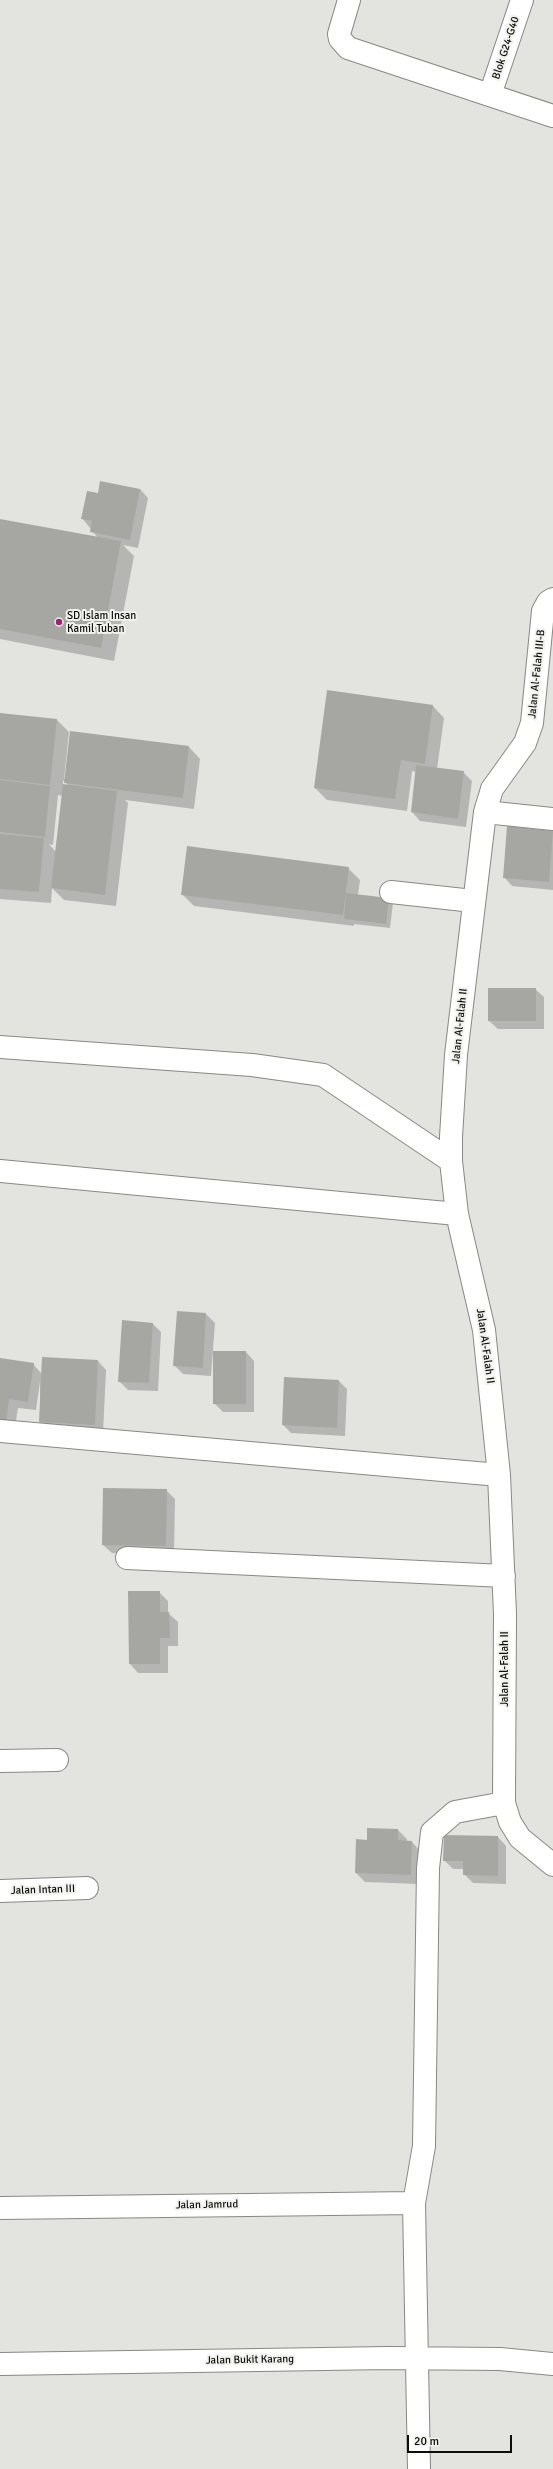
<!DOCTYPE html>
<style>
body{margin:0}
#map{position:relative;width:553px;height:2469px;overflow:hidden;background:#e3e4e0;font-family:Signika,sans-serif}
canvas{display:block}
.scale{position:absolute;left:407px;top:2435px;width:105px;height:18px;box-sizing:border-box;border:2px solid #0d0d0c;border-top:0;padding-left:5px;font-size:12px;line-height:14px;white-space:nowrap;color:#0d0d0c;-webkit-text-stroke:3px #f1f1ed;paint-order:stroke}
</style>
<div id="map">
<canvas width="553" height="2469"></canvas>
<div class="scale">20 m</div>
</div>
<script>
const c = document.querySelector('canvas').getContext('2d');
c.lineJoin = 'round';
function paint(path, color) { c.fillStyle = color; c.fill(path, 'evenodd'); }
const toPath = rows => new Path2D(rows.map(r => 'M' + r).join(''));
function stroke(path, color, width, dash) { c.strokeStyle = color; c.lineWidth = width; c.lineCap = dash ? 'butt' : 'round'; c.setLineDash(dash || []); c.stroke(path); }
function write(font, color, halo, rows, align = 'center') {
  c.font = font + ' Signika,sans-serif'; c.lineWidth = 4; c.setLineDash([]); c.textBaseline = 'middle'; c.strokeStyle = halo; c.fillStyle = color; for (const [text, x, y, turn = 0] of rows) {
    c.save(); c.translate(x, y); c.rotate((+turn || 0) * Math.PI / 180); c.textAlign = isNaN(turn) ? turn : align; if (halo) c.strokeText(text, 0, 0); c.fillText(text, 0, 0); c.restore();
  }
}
paint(toPath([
 [140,489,148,498,138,548,123,545,134,556,114,661,0,639,0,520,98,538,82,518,98,495],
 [433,706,444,718,437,769,463,772,472,781,466,827,420,821,412,812,417,772,412,771,407,811,327,800,315,788],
 [0,714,57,720,69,732,64,779,189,747,200,759,194,809,125,800,128,803,116,906,64,900,52,888,51,903,0,899],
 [63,780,69,786,63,785],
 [58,795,63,796,56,852,49,844,53,845],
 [508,827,553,832,553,890,512,886,504,877],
 [348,868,360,880,358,895,393,903,390,928,354,924,354,926,194,906,182,894],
 [535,989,544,997,544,1029,498,1029,489,1021],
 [178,1312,206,1314,215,1323,211,1376,183,1374,174,1365],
 [153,1324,161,1332,158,1391,128,1390,119,1381],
 [246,1352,254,1361,254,1412,223,1412,214,1403],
 [0,1359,33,1364,42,1374,98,1361,106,1370,103,1434,48,1430,40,1422,40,1382,36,1410,18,1408,14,1433,0,1431],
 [338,1380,347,1389,345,1436,291,1433,283,1425],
 [166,1490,175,1499,174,1555,112,1553,103,1545],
 [129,1592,159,1592,168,1601,168,1613,178,1622,178,1646,168,1646,168,1673,138,1673,130,1664],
 [398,1830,407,1839,406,1842,412,1842,420,1851,419,1884,365,1882,356,1873,357,1840,368,1841],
 [498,1837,506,1846,506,1884,473,1883,464,1874,464,1869,453,1869,444,1860]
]), '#0003');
paint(toPath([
 [100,481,140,489,130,540,90,532,92,521,81,519,87,491,98,493],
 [0,519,121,541,101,648,0,629],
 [327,690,433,705,425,764,401,760,395,799,314,788],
 [0,713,57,719,50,785,0,779],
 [70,731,189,746,183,798,64,783],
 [416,765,464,771,458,819,411,812],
 [0,780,50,786,45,837,0,832],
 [63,784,117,791,105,895,51,888],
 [507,826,553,831,549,882,503,878],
 [0,834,44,838,39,892,0,889],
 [187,846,349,867,343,915,181,895],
 [346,893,389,898,386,924,344,919],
 [488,988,536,988,536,1021,488,1021],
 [177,1311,206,1313,203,1368,173,1366],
 [122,1320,153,1323,149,1383,118,1382],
 [213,1351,246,1351,246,1404,213,1404],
 [42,1357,98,1360,95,1425,39,1422],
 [0,1358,34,1363,28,1402,9,1399,6,1425,0,1424],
 [284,1377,339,1380,337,1428,282,1425],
 [103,1488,167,1489,166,1546,102,1545],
 [128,1591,160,1591,160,1612,169,1612,170,1638,160,1638,160,1664,129,1664],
 [367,1828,398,1829,398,1840,412,1841,411,1875,355,1873,356,1839,367,1840],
 [444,1835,498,1836,498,1876,463,1875,463,1861,443,1861]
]), '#a6a7a3');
const minor = toPath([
 [349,0,339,34,340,39,348,48,553,116],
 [490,95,522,0],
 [553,599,548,602,543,611,532,723,525,743,492,789,485,812,456,1055,451,1137,451,1161,457,1214,484,1330,499,1475,505,1614,504,1803,510,1822,520,1838,553,1865],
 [485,812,553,819],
 [391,892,473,901],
 [0,1047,252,1065,323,1075,451,1161],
 [0,1171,457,1214],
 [0,1431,499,1475],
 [127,1558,504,1576],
 [0,1761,57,1760],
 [0,1891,87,1888],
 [0,2208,414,2203],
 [0,2364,388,2358,500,2359,553,2364],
 [419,2469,414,2203,424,2146,428,1868,432,1832,455,1812,504,1803]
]);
stroke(minor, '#888884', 24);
stroke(minor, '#fff', 22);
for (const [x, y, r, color] of [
 [59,622,4,"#9f2277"]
]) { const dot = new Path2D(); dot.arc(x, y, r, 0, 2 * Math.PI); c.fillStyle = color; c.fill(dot); stroke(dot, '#f1f1ed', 1.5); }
write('11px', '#0d0d0c', '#f1f1ed', [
 ["Blok G24-G40",506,48,-72],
 ["Jalan Al-Falah III-B",537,674,-84],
 ["Jalan Al-Falah II",460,1026,-84],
 ["Jalan Al-Falah II",485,1346,82],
 ["Jalan Al-Falah II",505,1669,-90],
 ["Jalan Intan III",43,1890,-2],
 ["Jalan Jamrud",207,2205,-1],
 ["Jalan Bukit Karang",250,2360,-1]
]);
write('11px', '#0d0d0c', '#f1f1ed', [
 ["SD Islam Insan",67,616],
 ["Kamil Tuban",67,629]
], 'left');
</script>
